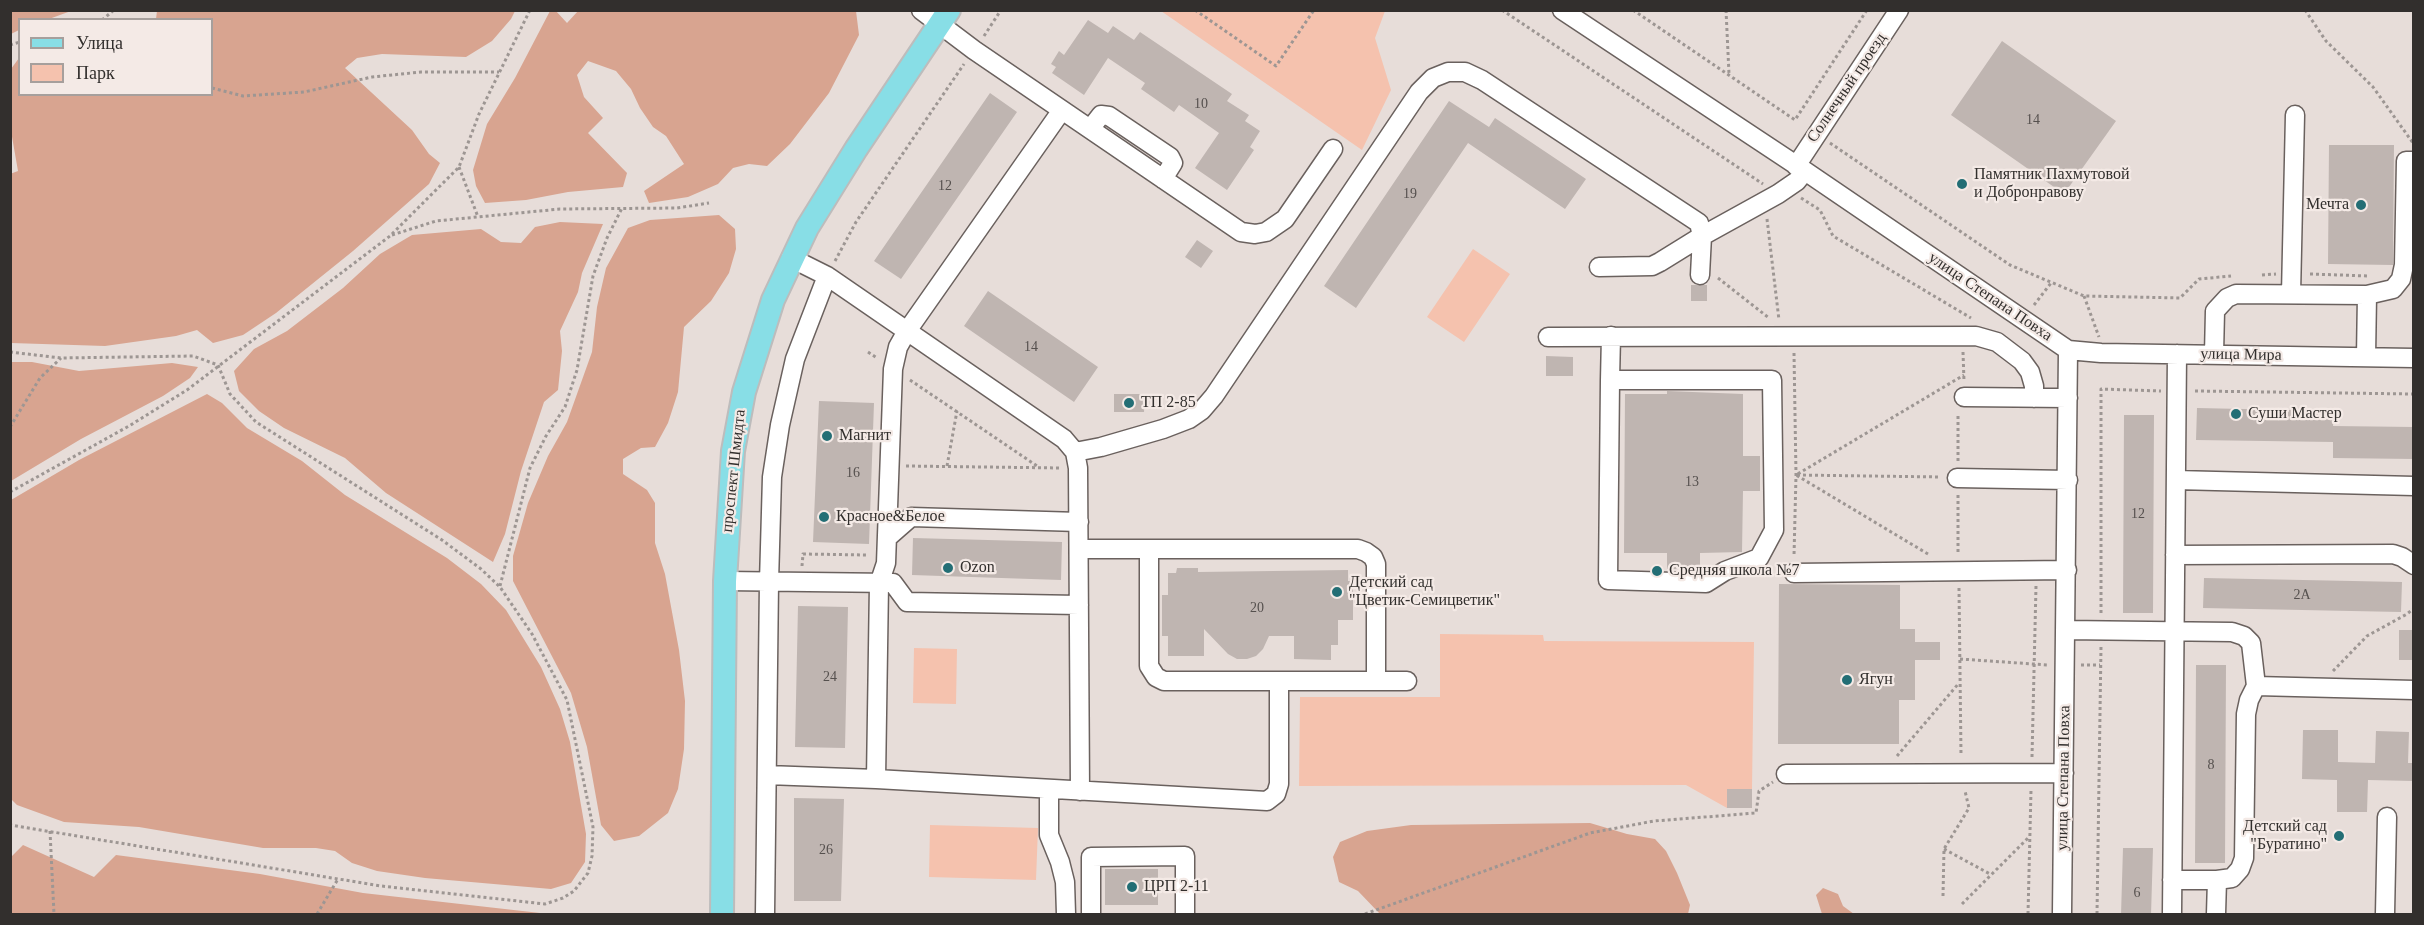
<!DOCTYPE html>
<meta charset="utf-8">
<style>
body{margin:0}
#map{position:relative;width:2424px;height:925px;overflow:hidden;background:#e7ddd9;font-family:Georgia,serif}
canvas{display:block}
.frame{position:absolute;inset:0;border:12px solid #322f2d;pointer-events:none}
.legend{position:absolute;left:18px;top:18px;width:195px;height:78px;box-sizing:border-box;background:#f4eae6;border:2px solid #a69f9c;margin:0;padding:8px 10px;list-style:none;font-size:18px;color:#322f2d}
.legend li{display:flex;align-items:center;gap:12px;height:30px}
.legend b{width:30px;border:2px solid #a69f9c}
</style>
<div id="map">
<canvas width="2424" height="925"></canvas>
<div class="frame"></div>
<ul class="legend">
<li><b style="height:8px;background:#88dee6"></b>Улица</li>
<li><b style="height:16px;background:#f5c2ae"></b>Парк</li>
</ul>
</div>
<script>
const c = document.querySelector('canvas').getContext('2d');
c.lineJoin = 'round';
function paint(path, color) { c.fillStyle = color; c.fill(path, 'evenodd'); }
const toPath = rows => new Path2D(rows.map(r => 'M' + r).join(''));
function stroke(path, color, width, dash) { c.strokeStyle = color; c.lineWidth = width; c.lineCap = dash ? 'butt' : 'round'; c.setLineDash(dash || []); c.stroke(path); }
function write(font, color, halo, rows, align = 'center') {
  c.font = font + ' Georgia,serif'; c.lineWidth = 4.5; c.setLineDash([]); c.textBaseline = 'middle'; c.strokeStyle = halo; c.fillStyle = color; for (const [text, x, y, turn = 0] of rows) {
    c.save(); c.translate(x, y); c.rotate((+turn || 0) * Math.PI / 180); c.textAlign = isNaN(turn) ? turn : align; if (halo) c.strokeText(text, 0, 0); c.fillText(text, 0, 0); c.restore();
  }
}
paint(toPath([
 [1161,11,1385,11,1375,38,1391,90,1362,150],
 [1473,249,1510,274,1464,342,1427,317],
 [1440,634,1543,635,1544,641,1754,642,1752,789,1727,789,1727,808,1686,785,1299,786,1300,697,1440,697],
 [914,648,957,649,956,704,913,703],
 [930,825,1038,828,1036,880,929,877]
]), '#f5c2ae');
paint(toPath([
 [11,10,71,10,71,11,49,19,20,20,19,30,11,34],
 [157,11,515,11,511,19,492,41,466,57,382,54,357,58,345,68,412,130,429,154,440,163,429,184,353,251,276,313,243,335,213,343,197,330,176,336,105,346,11,343,10,174,18,171,11,131,11,69,19,58,20,94,212,94,212,20,156,19],
 [578,11,856,11,859,35,829,93,790,144,767,166,749,164,733,168,718,184,688,197,649,203,644,191,684,164,666,136,653,127,640,108,631,89,616,71,588,61,577,75,584,97,603,118,588,133,627,173,623,187,568,192,526,200,485,203,476,186,473,170,487,124,515,78,550,11,556,11,567,23],
 [719,215,735,229,736,249,729,273,711,301,684,327,678,392,668,423,655,447,641,448,623,459,623,474,647,490,655,503,655,543,665,574,679,650,685,701,684,749,678,789,668,813,639,836,614,841,601,825,587,747,571,693,513,581,513,556,528,503,548,456,567,422,592,352,597,307,606,268,628,228,650,220],
 [560,222,603,224,582,273,578,292,560,331,562,351,558,390,544,402,521,471,505,534,493,562,386,493,345,458,284,428,259,411,239,391,234,371,254,349,287,331,343,288,380,254,412,235,481,229,501,242,521,243,535,227],
 [11,362,32,362,79,371,172,363,198,367,190,378,163,396,81,439,11,481],
 [207,394,222,403,247,428,302,461,345,495,447,558,481,584,506,610,541,667,560,709,570,742,586,834,585,862,571,883,551,889,425,878,377,871,352,863,335,851,316,848,263,848,139,827,64,822,17,805,11,799,11,500,79,460],
 [1590,823,1627,834,1655,839,1666,851,1677,873,1690,905,1688,914,1380,914,1358,891,1339,882,1333,857,1340,842,1367,831,1411,825],
 [23,845,94,877,116,855,260,874,363,893,549,914,11,914,11,857],
 [1823,888,1838,894,1843,906,1854,914,1822,914,1816,895]
]), '#d8a490');
paint(toPath([
 [1088,20,1108,33,1113,26,1134,40,1140,32,1232,94,1227,101,1249,115,1245,121,1260,131,1250,147,1254,150,1227,190,1195,168,1219,133,1179,105,1174,112,1141,89,1145,83,1108,58,1084,95,1052,73,1056,67,1051,64,1059,51,1064,55],
 [2002,41,2116,121,2064,194,1951,115],
 [990,93,1017,112,901,279,874,261],
 [1449,101,1489,127,1495,118,1586,179,1565,209,1468,143,1356,308,1324,286],
 [2329,145,2394,145,2393,265,2328,264],
 [1197,240,1213,251,1201,268,1185,257],
 [1691,285,1707,285,1707,301,1691,301],
 [988,291,1098,367,1074,402,964,326],
 [1546,356,1573,357,1573,376,1546,376],
 [1667,391,1743,394,1743,456,1760,456,1760,491,1743,491,1742,552,1700,553,1700,569,1667,569,1667,553,1624,553,1625,394,1667,394],
 [1114,394,1145,394,1144,412,1114,412],
 [819,401,874,403,869,544,813,542],
 [2197,408,2334,411,2333,426,2414,427,2414,459,2333,458,2333,442,2196,440],
 [2124,415,2154,415,2153,613,2123,613],
 [913,538,1062,542,1061,580,912,575],
 [1177,568,1198,568,1198,572,1348,570,1348,581,1353,581,1353,620,1338,620,1338,645,1331,645,1331,660,1294,659,1294,636,1269,636,1263,649,1256,656,1247,659,1237,659,1228,654,1204,629,1204,656,1168,656,1168,636,1162,636,1162,595,1168,595,1168,573,1176,573],
 [2204,578,2402,582,2401,612,2203,608],
 [1779,584,1900,585,1900,629,1915,629,1915,642,1940,642,1940,660,1915,660,1915,700,1899,700,1899,744,1778,744],
 [798,606,848,607,845,748,795,747],
 [2399,630,2414,630,2414,660,2399,660],
 [2196,665,2226,665,2225,863,2195,863],
 [2303,730,2338,730,2338,762,2375,763,2376,731,2409,732,2408,763,2414,763,2414,781,2368,780,2367,812,2337,812,2337,780,2302,779],
 [1727,789,1752,789,1752,808,1727,808],
 [794,798,844,799,841,901,794,901],
 [2123,848,2153,848,2151,915,2121,915],
 [1105,869,1158,869,1158,905,1105,905]
]), '#bfb5b1');
const minor = toPath([
 [921,10,974,50,1241,232,1255,234,1266,232,1285,219,1333,149],
 [1562,10,1805,171,2068,350,2101,353,2414,358],
 [1090,129,1101,115,1109,116,1170,157,1173,163,1163,179],
 [1796,166,1899,10],
 [791,258,827,276,907,331,1062,110],
 [1599,267,1652,266,1660,262,1702,236,1778,194,1797,181,1805,171],
 [2291,294,2295,115],
 [1548,337,1976,336,1997,342,2022,361,2030,372,2034,386,2034,398],
 [2214,354,2215,311,2227,298,2236,294,2367,295,2393,289,2401,279,2404,265,2406,161,2414,161],
 [2366,357,2367,295],
 [1610,380,1772,380,1774,530,1759,558,1725,571,1706,583,1608,580,1610,380,1611,336],
 [1964,397,2068,398],
 [1075,452,1101,447,1163,429,1189,419,1202,410,1214,396,1419,92,1433,78,1448,72,1465,72,1482,80,1699,223,1702,236,1700,275],
 [1957,478,2068,480],
 [2176,480,2414,486],
 [887,538,911,517,1079,522],
 [1079,549,1358,549,1366,552,1373,557,1376,564,1376,681],
 [1149,549,1149,666,1156,677,1164,681,1407,681],
 [2175,555,2393,554,2402,557,2414,565],
 [1794,573,2067,570],
 [725,581,893,583,907,602,1079,605],
 [2066,630,2232,632,2244,636,2251,643,2256,686,2414,690],
 [1786,774,2064,773],
 [767,775,876,779,1267,801,1276,794,1279,784,1279,682],
 [876,779,879,584,886,563,893,369,898,347,907,331,1064,439,1075,452,1078,468,1080,791],
 [1049,789,1049,835,1060,862,1065,882,1066,914],
 [2172,880,2217,880],
 [765,914,769,582,772,477,780,425,795,359,827,276],
 [1091,914,1091,857,1185,856,1185,914],
 [2062,914,2068,350],
 [2172,914,2177,354],
 [2216,914,2217,880,2232,878,2240,869,2244,858,2246,714,2249,700,2256,686],
 [2385,914,2387,817]
]);
const major = toPath([
 [722,914,725,581,733,451,744,392,773,300,807,228,856,149,949,10]
]);
stroke(minor, '#6a615e', 21);
stroke(major, '#bdbcbc', 26);
stroke(toPath([
 [1195,10,1276,66,1314,10],
 [1502,10,1763,184],
 [1633,10,1795,120,1867,10],
 [1726,10,1729,74],
 [2305,10,2326,41,2373,87,2413,143],
 [102,20,114,10],
 [984,36,1001,10],
 [10,45,20,42],
 [212,88,243,96,304,92,372,77,421,72,499,72],
 [1830,143,2010,265,2084,296,2180,298,2199,279,2231,276],
 [459,167,478,217],
 [1801,198,1820,210,1833,236,1971,318],
 [1767,219,1779,320],
 [392,235,436,221,560,209,677,208,709,203],
 [835,261,856,222,964,64],
 [2310,274,2369,276],
 [2262,275,2276,274],
 [1718,278,1769,318],
 [2084,296,2099,337],
 [2034,305,2051,283],
 [10,352,61,358,193,356,218,365,230,394,256,422,442,540,481,569,500,587,532,634,567,700,593,827,592,856,588,873,574,891,563,898,545,904,381,886,10,825],
 [868,352,877,358],
 [1963,352,1964,381],
 [1794,353,1796,475,1794,556],
 [910,380,1040,468],
 [2195,391,2414,394],
 [10,427,40,378,61,358],
 [1958,461,1958,414],
 [906,466,1062,468],
 [947,466,957,411],
 [1797,475,1941,477],
 [10,492,129,426,187,390,390,236,459,167,479,114,530,10],
 [1958,495,1958,554],
 [1928,554,1796,475,1964,375],
 [802,566,803,554,868,555],
 [500,586,530,468,546,436,565,407,577,370,593,276,607,238,622,208],
 [1959,588,1961,755],
 [2101,613,2101,389,2161,391],
 [1960,659,2048,665],
 [2081,665,2100,665],
 [2333,671,2367,636,2407,614,2414,608],
 [1897,756,1959,683],
 [2032,757,2036,586],
 [50,831,54,914],
 [1944,849,1990,874],
 [1943,896,1944,849,1969,808,1965,791],
 [1962,904,2029,837],
 [317,914,338,879],
 [1365,914,1590,833,1654,821,1756,813,1759,791,1773,782],
 [2028,914,2031,790],
 [2097,914,2101,646]
]), '#9d9693', 3, [3, 3]);
stroke(minor, '#fff', 18);
stroke(major, '#88dee6', 22);
for (const [x, y, r, color] of [
 [1962,184,6,"#236e75"],
 [2361,205,6,"#236e75"],
 [1129,403,6,"#236e75"],
 [2236,414,6,"#236e75"],
 [827,436,6,"#236e75"],
 [824,517,6,"#236e75"],
 [948,568,6,"#236e75"],
 [1657,571,6,"#236e75"],
 [1337,592,6,"#236e75"],
 [1847,680,6,"#236e75"],
 [2339,836,6,"#236e75"],
 [1132,887,6,"#236e75"]
]) { const dot = new Path2D(); dot.arc(x, y, r, 0, 2 * Math.PI); c.fillStyle = color; c.fill(dot); stroke(dot, '#f4eae6', 2); }
write('14px', '#55504e', null, [
 ["10",1201,104],
 ["14",2033,120],
 ["12",945,186],
 ["19",1410,194],
 ["14",1031,347],
 ["16",853,473],
 ["13",1692,482],
 ["12",2138,514],
 ["2А",2302,595],
 ["20",1257,608],
 ["24",830,677],
 ["8",2211,765],
 ["26",826,850],
 ["6",2137,893]
]);
write('16px', '#322f2d', '#f4eae6', [
 ["Солнечный проезд",1847,88,-56],
 ["улица Степана Повха",1990,297,34],
 ["улица Мира",2241,355,1],
 ["проспект Шмидта",734,471,-84],
 ["улица Степана Повха",2064,778,-89]
]);
write('16px', '#322f2d', '#f4eae6', [
 ["Памятник Пахмутовой",1974,175],
 ["и Добронравову",1974,193],
 ["Мечта",2349,205,"right"],
 ["ТП 2-85",1141,403],
 ["Суши Мастер",2248,414],
 ["Магнит",839,436],
 ["Красное&Белое",836,517],
 ["Ozon",960,568],
 ["Средняя школа №7",1669,571],
 ["Детский сад",1349,583],
 ["\"Цветик-Семицветик\"",1349,601],
 ["Ягун",1859,680],
 ["Детский сад",2327,827,"right"],
 ["\"Буратино\"",2327,845,"right"],
 ["ЦРП 2-11",1144,887]
], 'left');
</script>
